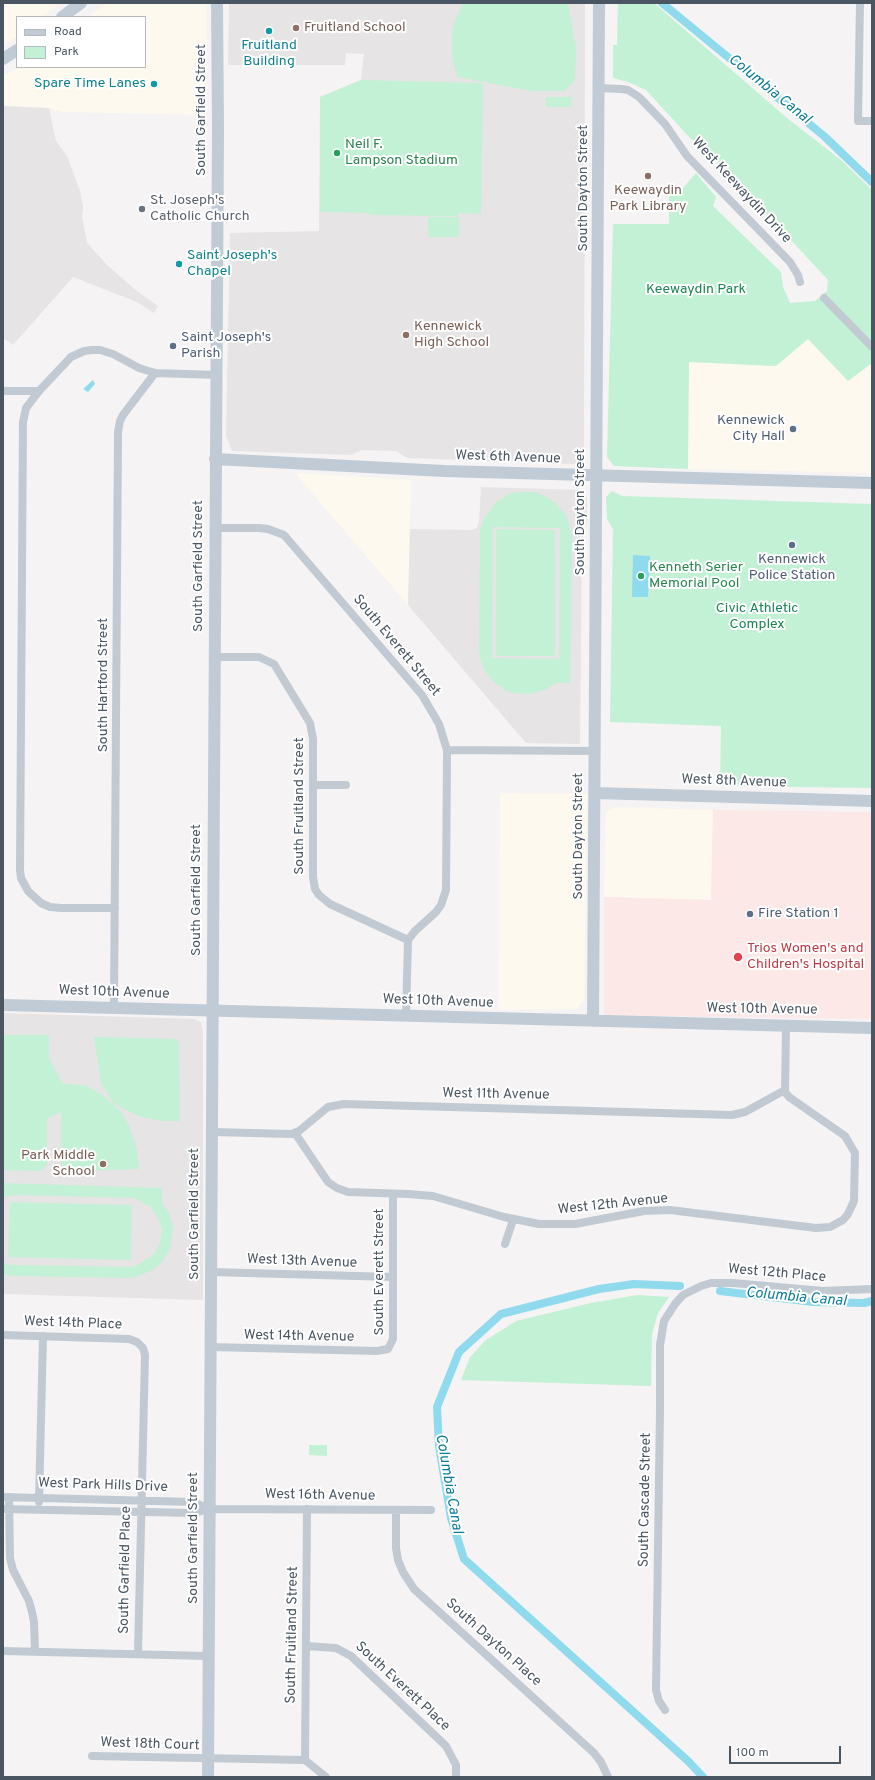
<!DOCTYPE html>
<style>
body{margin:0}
#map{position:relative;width:875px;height:1780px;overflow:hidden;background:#f5f3f3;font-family:Overpass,sans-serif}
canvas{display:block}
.frame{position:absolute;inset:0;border:4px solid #4a5661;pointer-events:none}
.legend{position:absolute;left:16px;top:16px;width:130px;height:52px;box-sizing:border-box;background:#fff;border:1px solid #b7bbc0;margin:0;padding:5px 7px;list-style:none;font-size:12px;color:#4a5661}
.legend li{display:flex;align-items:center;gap:8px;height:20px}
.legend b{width:20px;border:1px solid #b7bbc0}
.scale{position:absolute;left:729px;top:1746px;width:112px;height:18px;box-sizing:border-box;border:2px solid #4a5661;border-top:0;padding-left:5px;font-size:12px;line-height:14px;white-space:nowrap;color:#4a5661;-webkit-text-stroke:3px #fff;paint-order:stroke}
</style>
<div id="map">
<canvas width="875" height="1780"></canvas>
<div class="frame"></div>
<ul class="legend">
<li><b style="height:5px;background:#c1cbd6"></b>Road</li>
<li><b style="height:11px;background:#c3f1d5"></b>Park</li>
</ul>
<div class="scale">100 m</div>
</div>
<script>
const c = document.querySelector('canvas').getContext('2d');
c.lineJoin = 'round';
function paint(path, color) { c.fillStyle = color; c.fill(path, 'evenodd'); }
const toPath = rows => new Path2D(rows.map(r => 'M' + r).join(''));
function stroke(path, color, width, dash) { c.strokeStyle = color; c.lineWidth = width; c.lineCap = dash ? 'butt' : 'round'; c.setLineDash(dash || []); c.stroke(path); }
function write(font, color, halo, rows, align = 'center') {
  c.font = font + ' Overpass,sans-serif'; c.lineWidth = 4; c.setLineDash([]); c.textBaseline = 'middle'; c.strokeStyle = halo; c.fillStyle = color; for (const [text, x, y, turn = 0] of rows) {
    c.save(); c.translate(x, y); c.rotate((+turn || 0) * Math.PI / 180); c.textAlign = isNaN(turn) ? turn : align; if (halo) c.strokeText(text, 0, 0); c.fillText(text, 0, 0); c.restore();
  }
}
paint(toPath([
 [3,3,60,3,42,17,17,17,17,36,3,46],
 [107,3,207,3,206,115,63,112,49,108,3,106,3,76,20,67,145,67,145,17,88,17],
 [808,338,848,381,872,363,872,473,688,469,688,362,776,366],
 [295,473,411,480,408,605],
 [500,793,587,794,584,1000,577,1009,498,1010],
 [614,807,713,810,711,900,604,897,606,813]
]), '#fdf9ef');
paint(toPath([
 [229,3,585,3,584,455,575,464,407,458,396,451,362,450,351,455,232,451,226,436,230,233,319,231,320,97,361,80,364,54,346,53,345,65,228,65],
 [3,106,49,108,56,141,67,156,80,191,83,207,82,217,87,243,107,265,138,292,158,306,154,313,137,302,73,277,13,345,3,338],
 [481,487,581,490,587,497,587,524,582,530,580,744,526,743,408,605,410,529,472,530,477,528,479,522],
 [3,1013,194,1019,201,1022,203,1034,203,1300,3,1294]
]), '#e6e4e5');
paint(toPath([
 [713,810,872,812,872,1019,604,1015,604,897,711,900]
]), '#fce8e6');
paint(toPath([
 [463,3,568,3,576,48,575,80,564,91,532,91,457,77,452,56,452,32,455,20],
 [618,3,654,3,787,118,841,160,872,190,872,363,848,381,808,339,776,366,689,362,688,469,614,466,607,457,613,224,669,224,669,190,683,188,696,173,716,197,713,206,781,272,783,287,790,303,815,301,827,291,828,280,713,156,691,139,646,90,628,82,613,78,613,45,617,45],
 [361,80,483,83,481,214,458,213,458,216,370,215,369,213,320,212,320,97],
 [546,97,571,97,571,107,546,107],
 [428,217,459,217,459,237,428,237],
 [612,491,622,496,872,504,872,788,720,786,721,726,610,722,613,529,607,519,606,497],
 [524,492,535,492,547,497,556,504,565,514,569,523,572,538,570,683,555,683,547,689,530,694,515,693,506,691,493,681,485,671,481,661,479,650,480,531,483,520,495,503,511,493],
 [493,527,560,528,559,659,492,658],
 [496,529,555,530,555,656,496,656],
 [3,1035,49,1035,49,1058,62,1083,87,1086,104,1096,120,1111,129,1125,137,1150,139,1169,66,1171,61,1165,61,1112,47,1119,47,1165,40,1171,3,1170],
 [94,1037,176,1039,179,1043,180,1121,161,1121,138,1116,114,1104,101,1083],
 [3,1183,162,1188,162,1203,169,1213,173,1227,170,1248,163,1261,153,1270,133,1278,13,1276,3,1274,3,1263,13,1265,132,1267,138,1265,154,1254,160,1243,162,1230,158,1218,151,1207,134,1198,15,1195,3,1197],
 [10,1202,132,1205,131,1260,8,1257],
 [637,1295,669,1297,658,1313,652,1334,651,1386,461,1380,470,1357,486,1340,516,1321,591,1303],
 [309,1445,327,1445,327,1456,309,1455]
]), '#c3f1d5');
paint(toPath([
 [93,380,95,384,88,392,83,389],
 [633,555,650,556,648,597,632,597]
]), '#90daee');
stroke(toPath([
 [662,3,824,136,872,182],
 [680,1286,634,1284,599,1289,501,1314,459,1352,437,1407,439,1446,451,1518,464,1559,688,1761,703,1777],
 [720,1291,813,1302,864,1303,872,1301]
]), '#90daee', 8);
stroke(toPath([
 [860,3,858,121,872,121],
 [599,88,621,89,628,90,639,97,665,124,687,156,790,262,798,275,800,282],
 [824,298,872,347],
 [3,391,39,391,71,357,84,351,92,350,100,350,113,354,139,368,155,373,216,375],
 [39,391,26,408,23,422,20,870,21,878,28,891,41,903,50,907,61,908,115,908],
 [214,528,259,528,268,529,284,535,422,695,439,724,447,750,447,758,446,890,441,905,436,912,415,931,408,940,406,1016],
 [214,657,259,657,274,664,310,723,313,739,313,877,315,889,319,895,330,904,408,940],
 [447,750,595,751],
 [313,785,346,785],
 [114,1008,118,432,120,421,123,415,155,373],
 [211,1132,292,1134,299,1131,328,1107,344,1104,732,1115,745,1112,785,1090],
 [295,1133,328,1182,337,1188,348,1192,408,1194,433,1196,504,1217,539,1224,575,1224,644,1211,670,1210,816,1228,830,1227,843,1220,848,1214,854,1201,855,1153,845,1136,789,1097,785,1092,786,1026],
 [505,1244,513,1220],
 [210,1272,393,1277],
 [3,1335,129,1339,137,1342,143,1348,145,1355,138,1654],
 [210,1347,377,1351,388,1349,393,1339,393,1194],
 [3,1497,193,1502,209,1509],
 [9,1497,10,1558,13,1570,29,1601,32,1612,34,1622,35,1650],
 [39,1502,43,1336],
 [3,1509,193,1513,209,1509,431,1510],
 [396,1510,396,1548,398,1560,403,1572,414,1589,594,1753,601,1762,608,1777],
 [306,1646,336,1648,351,1656,446,1746,456,1765,456,1777],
 [3,1651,208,1656],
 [665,1710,659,1701,656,1690,660,1408,660,1345,664,1321,675,1304,683,1295,701,1286,711,1283,733,1283,823,1291,872,1289],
 [92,1756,305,1760,326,1777],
 [305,1760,307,1509]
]), '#c1cad2', 8);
stroke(toPath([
 [62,17,81,3],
 [3,59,17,50],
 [215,459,444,471,872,483],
 [595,793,872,801],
 [3,1005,872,1028],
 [593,1021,599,3],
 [208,1777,218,129,217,3]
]), '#c1cbd6', 12);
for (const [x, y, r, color] of [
 [296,28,4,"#8d6e63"],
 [269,31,4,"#0f9aa8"],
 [154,84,4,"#0f9aa8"],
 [337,153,4,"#2e9e5b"],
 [648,176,4,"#8d6e63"],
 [142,209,4,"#6b7280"],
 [179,264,4,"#0f9aa8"],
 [406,335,4,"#8d6e63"],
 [173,346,4,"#5c6f8a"],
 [793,429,4,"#5c6f8a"],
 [792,545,4,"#5c6f8a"],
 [641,576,4,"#2e9e5b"],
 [750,914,4,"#5c6f8a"],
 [738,957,5,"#e0444e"],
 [103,1164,4,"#8d6e63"]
]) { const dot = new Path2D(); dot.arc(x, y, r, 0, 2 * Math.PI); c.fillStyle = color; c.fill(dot); stroke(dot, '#fff', 1.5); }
write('14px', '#785e54', '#fff', [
 ["Fruitland School",304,28],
 ["Keewaydin",648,191,"center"],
 ["Park Library",648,207,"center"],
 ["Kennewick",414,327],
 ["High School",414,343],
 ["Park Middle",95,1156,"right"],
 ["School",95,1172,"right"]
], 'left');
write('14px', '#0d838f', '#fff', [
 ["Fruitland",269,46],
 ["Building",269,62],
 ["Spare Time Lanes",146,84,"right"],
 ["Saint Joseph's",187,256,"left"],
 ["Chapel",187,272,"left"]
]);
write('14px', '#4a5661', '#fff', [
 ["South Garfield Street",202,110,-90],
 ["South Dayton Street",584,188,-90],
 ["West Keewaydin Drive",741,191,47],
 ["West 6th Avenue",508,458,2],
 ["South Dayton Street",581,512,-90],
 ["South Garfield Street",199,566,-90],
 ["South Everett Street",396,646,50],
 ["South Hartford Street",104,685,-90],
 ["West 8th Avenue",734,782,2],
 ["South Fruitland Street",300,806,-90],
 ["South Dayton Street",579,836,-90],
 ["South Garfield Street",197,890,-90],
 ["West 10th Avenue",114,993,2],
 ["West 10th Avenue",438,1002,2],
 ["West 10th Avenue",762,1010,1],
 ["West 11th Avenue",496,1095,1],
 ["West 12th Avenue",613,1205,-6],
 ["South Garfield Street",195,1214,-90],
 ["West 13th Avenue",302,1262,2],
 ["South Everett Street",380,1272,-90],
 ["West 12th Place",777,1274,5],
 ["West 14th Place",73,1324,2],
 ["West 14th Avenue",299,1337,1],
 ["West Park Hills Drive",103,1486,2],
 ["West 16th Avenue",320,1496,1],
 ["South Cascade Street",646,1500,-89],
 ["South Garfield Street",194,1538,-90],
 ["South Garfield Place",126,1570,-89],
 ["South Fruitland Street",293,1635,-89],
 ["South Dayton Place",493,1643,42],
 ["South Everett Place",402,1687,43],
 ["West 18th Court",150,1745,2]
]);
write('14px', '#27864d', '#fff', [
 ["Neil F.",345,145],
 ["Lampson Stadium",345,161],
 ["Kenneth Serier",649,568],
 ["Memorial Pool",649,584]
], 'left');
write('14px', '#5b616d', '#fff', [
 ["St. Joseph's",150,201],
 ["Catholic Church",150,217]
], 'left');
write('14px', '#17864f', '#fff', [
 ["Keewaydin Park",696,290],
 ["Civic Athletic",757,609],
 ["Complex",757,625]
]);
write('14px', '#4e5e75', '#fff', [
 ["Saint Joseph's",181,338],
 ["Parish",181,354],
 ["Kennewick",785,421,"right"],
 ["City Hall",785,437,"right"],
 ["Kennewick",792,560,"center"],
 ["Police Station",792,576,"center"],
 ["Fire Station 1",758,914]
], 'left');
write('14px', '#be3a42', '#fff', [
 ["Trios Women's and",747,949],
 ["Children's Hospital",747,965]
], 'left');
write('italic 15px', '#0c7c9b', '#fff', [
 ["Columbia Canal",769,90,39],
 ["Columbia Canal",796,1298,5],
 ["Columbia Canal",448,1484,80]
]);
</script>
